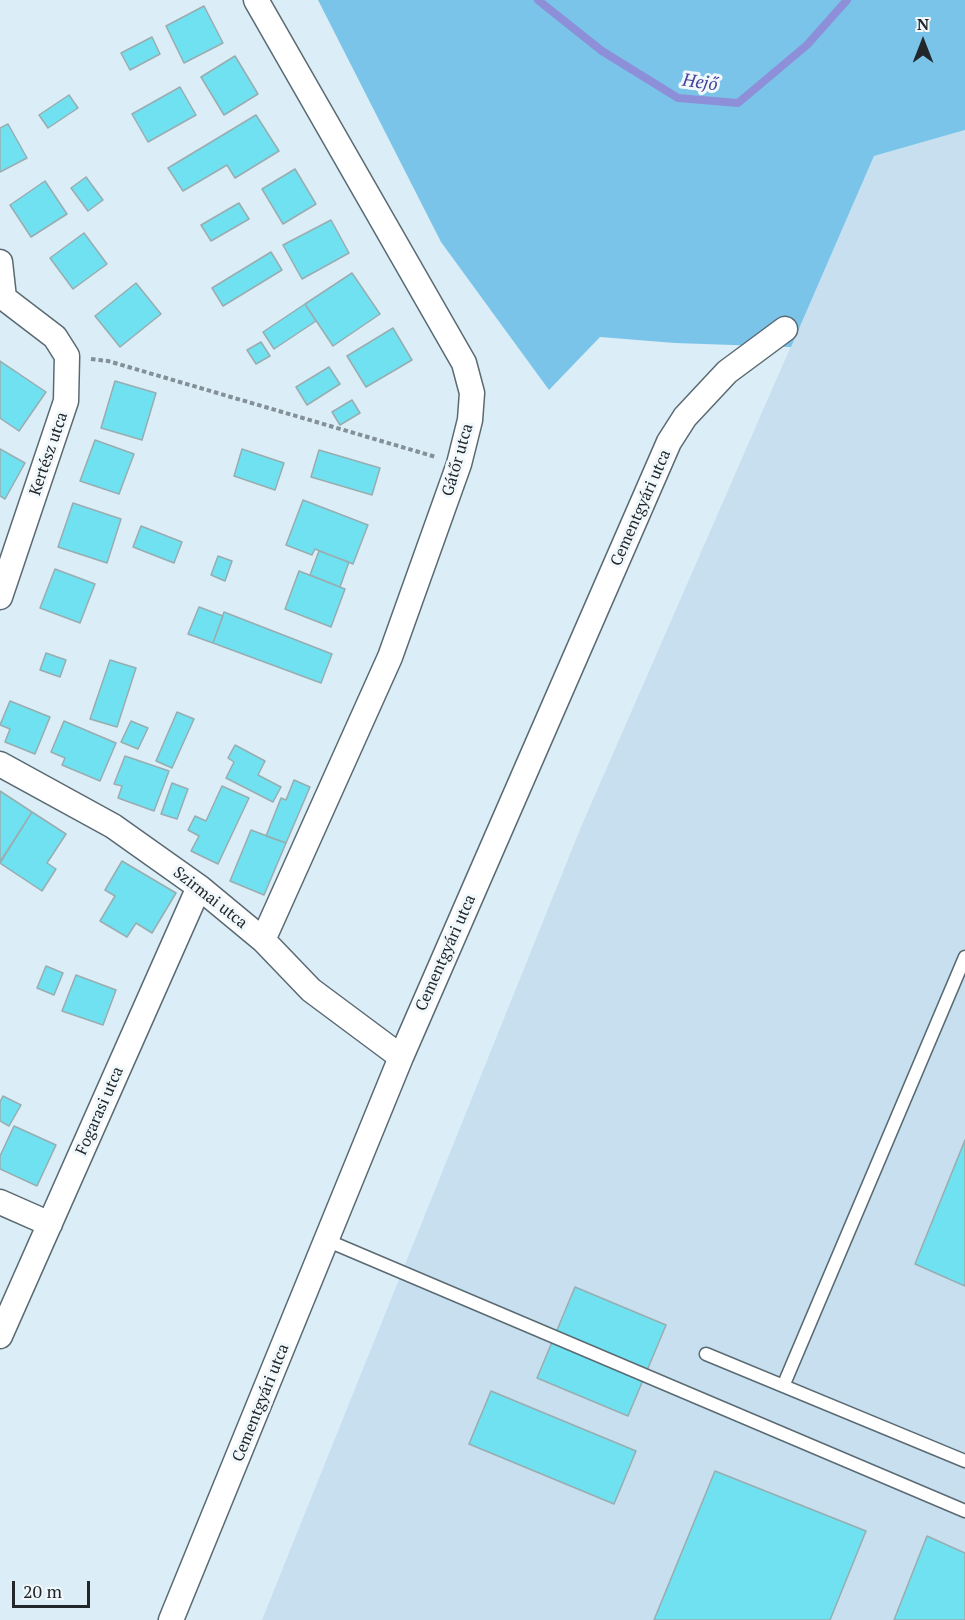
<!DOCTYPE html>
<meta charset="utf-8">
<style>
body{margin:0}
#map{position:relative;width:965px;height:1620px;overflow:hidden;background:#dbedf7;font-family:"PT Serif",serif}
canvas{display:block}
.north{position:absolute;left:893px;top:12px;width:60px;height:60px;-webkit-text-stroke:4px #f1f8fc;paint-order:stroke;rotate:0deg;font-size:16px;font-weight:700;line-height:24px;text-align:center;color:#21272b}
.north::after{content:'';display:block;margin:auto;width:21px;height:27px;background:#21272b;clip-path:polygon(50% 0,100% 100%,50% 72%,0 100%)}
.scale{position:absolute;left:12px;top:1581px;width:78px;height:27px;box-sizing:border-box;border:3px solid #21272b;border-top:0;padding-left:8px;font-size:18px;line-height:21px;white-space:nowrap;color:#21272b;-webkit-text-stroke:4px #f1f8fc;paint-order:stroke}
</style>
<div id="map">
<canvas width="965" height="1620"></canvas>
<div class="north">N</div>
<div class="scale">20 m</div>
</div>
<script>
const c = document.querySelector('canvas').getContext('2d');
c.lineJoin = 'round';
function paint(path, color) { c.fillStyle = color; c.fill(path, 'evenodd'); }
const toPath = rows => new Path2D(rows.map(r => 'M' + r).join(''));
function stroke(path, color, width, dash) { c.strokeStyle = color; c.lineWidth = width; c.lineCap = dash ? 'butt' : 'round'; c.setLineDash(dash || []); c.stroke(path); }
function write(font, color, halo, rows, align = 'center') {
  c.font = font + ' "PT Serif",serif'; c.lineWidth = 6; c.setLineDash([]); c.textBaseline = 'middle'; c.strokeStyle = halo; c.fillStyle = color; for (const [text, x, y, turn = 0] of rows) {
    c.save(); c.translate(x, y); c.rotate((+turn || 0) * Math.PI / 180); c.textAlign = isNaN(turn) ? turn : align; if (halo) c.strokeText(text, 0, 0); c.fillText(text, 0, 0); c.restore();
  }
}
paint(toPath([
 [965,130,965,1620,262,1620,581,827,874,156]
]), '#c7dfee');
paint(toPath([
 [318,0,965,0,965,130,874,156,791,347,675,343,600,337,549,390,441,242]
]), '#7bc4e9');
stroke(toPath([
 [538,0,602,51,678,98,738,103,807,45,847,0]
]), '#8d90d8', 8);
const building = toPath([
 [204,6,223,43,184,63,166,26,204,6],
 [152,37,160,54,130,70,121,53,152,37],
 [235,56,258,94,224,115,201,77,235,56],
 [180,87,196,115,148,142,132,114,180,87],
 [69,95,78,108,48,128,39,115,69,95],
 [256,115,279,151,235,178,227,165,183,191,168,168,256,115],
 [8,124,27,158,0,172,0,128,8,124],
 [295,169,316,204,283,224,262,189,295,169],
 [86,177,103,200,88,211,71,188,86,177],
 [45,181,67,214,31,237,10,205,45,181],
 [239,203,249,219,211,241,201,225,239,203],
 [331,220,349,253,302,279,283,245,331,220],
 [84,233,107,264,73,289,50,258,84,233],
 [271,252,282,270,223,306,212,288,271,252],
 [352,273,380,314,333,346,305,304,352,273],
 [136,283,161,314,120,347,95,316,136,283],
 [305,304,316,321,274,349,263,332,305,304],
 [393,328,412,360,366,387,347,356,393,328],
 [261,342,270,356,256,364,247,350,261,342],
 [0,361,46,392,19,431,0,418,0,361],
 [329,367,340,384,307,405,296,387,329,367],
 [115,381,156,393,142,440,101,428,115,381],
 [352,400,360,413,340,425,332,412,352,400],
 [95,440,134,454,119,494,80,481,95,440],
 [0,449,25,463,5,499,0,496,0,449],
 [242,449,284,463,275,490,234,476,242,449],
 [319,450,380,468,372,495,311,477,319,450],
 [303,500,368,525,353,564,315,549,312,555,286,545,303,500],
 [73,503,121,519,107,563,58,547,73,503],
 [141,526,182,542,174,563,133,547,141,526],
 [319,551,349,562,340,587,310,575,319,551],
 [218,556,232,561,225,581,211,575,218,556],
 [55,569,95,584,80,623,40,608,55,569],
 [299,571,345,589,331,627,285,609,299,571],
 [199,607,223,616,213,643,188,634,199,607],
 [224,612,332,654,321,683,213,643,224,612],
 [46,653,66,660,60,677,40,670,46,653],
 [110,660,136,668,117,727,90,719,110,660],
 [10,701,50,717,35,754,5,742,10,729,0,725,10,701],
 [177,712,194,719,172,768,156,761,177,712],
 [64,721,116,743,100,781,62,765,65,758,51,752,64,721],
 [131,721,148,728,138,749,121,742,131,721],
 [235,745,265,761,258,775,281,787,273,802,226,778,234,762,228,758,235,745],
 [125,756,169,771,154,811,118,798,122,786,114,784,125,756],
 [294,780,310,787,286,843,266,836,281,798,286,800,294,780],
 [172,783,188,789,177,819,161,814,172,783],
 [222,786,249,798,218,864,191,851,199,836,188,830,195,816,206,821,222,786],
 [0,791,32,812,0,862,0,791],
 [32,812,66,834,47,863,56,869,42,891,0,863,32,812],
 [251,830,286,843,264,895,230,881,251,830],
 [122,861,176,893,152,933,136,923,127,937,100,921,115,896,105,890,122,861],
 [46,966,63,973,54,995,37,988,46,966],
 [76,975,116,990,103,1025,62,1011,76,975],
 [3,1096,21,1105,9,1126,0,1121,0,1102,3,1096],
 [14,1126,56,1145,37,1186,0,1169,0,1156,14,1126],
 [965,1140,965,1286,915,1264,965,1140],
 [575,1287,666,1325,628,1416,537,1378,575,1287],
 [491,1391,636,1451,614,1504,469,1444,491,1391],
 [715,1471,866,1531,830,1620,654,1620,715,1471],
 [927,1536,965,1553,965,1620,894,1620,927,1536]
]);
paint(building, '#70e1f1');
stroke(building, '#98adb0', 1.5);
const service = toPath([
 [326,1240,965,1511],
 [706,1354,965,1461],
 [784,1384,965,957]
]);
const minor = toPath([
 [256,0,464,363,472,393,470,420,459,464,390,657,263,940],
 [0,262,4,298],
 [0,295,55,337,67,356,66,401,0,597],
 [0,764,113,826,199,887,263,940,311,990,401,1057],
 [0,1202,50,1224],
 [0,1336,199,887],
 [171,1620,401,1057,669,442,685,417,727,372,785,329]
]);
stroke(service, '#5a6a73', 15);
stroke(minor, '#5a6a73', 27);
stroke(toPath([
 [91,359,108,361,436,457]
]), '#839097', 4, [4.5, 3]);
stroke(service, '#fff', 12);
stroke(minor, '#fff', 24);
write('16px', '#21272b', '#f1f8fc', [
 ["Kertész utca",49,454,-71],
 ["Gátőr utca",458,460,-74],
 ["Cementgyári utca",641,508,-66],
 ["Szirmai utca",210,898,38],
 ["Cementgyári utca",446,953,-66],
 ["Fogarasi utca",100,1111,-66],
 ["Cementgyári utca",261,1403,-68]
]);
write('italic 18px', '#474398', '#f1f8fc', [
 ["Hejő",700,83,8]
]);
</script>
